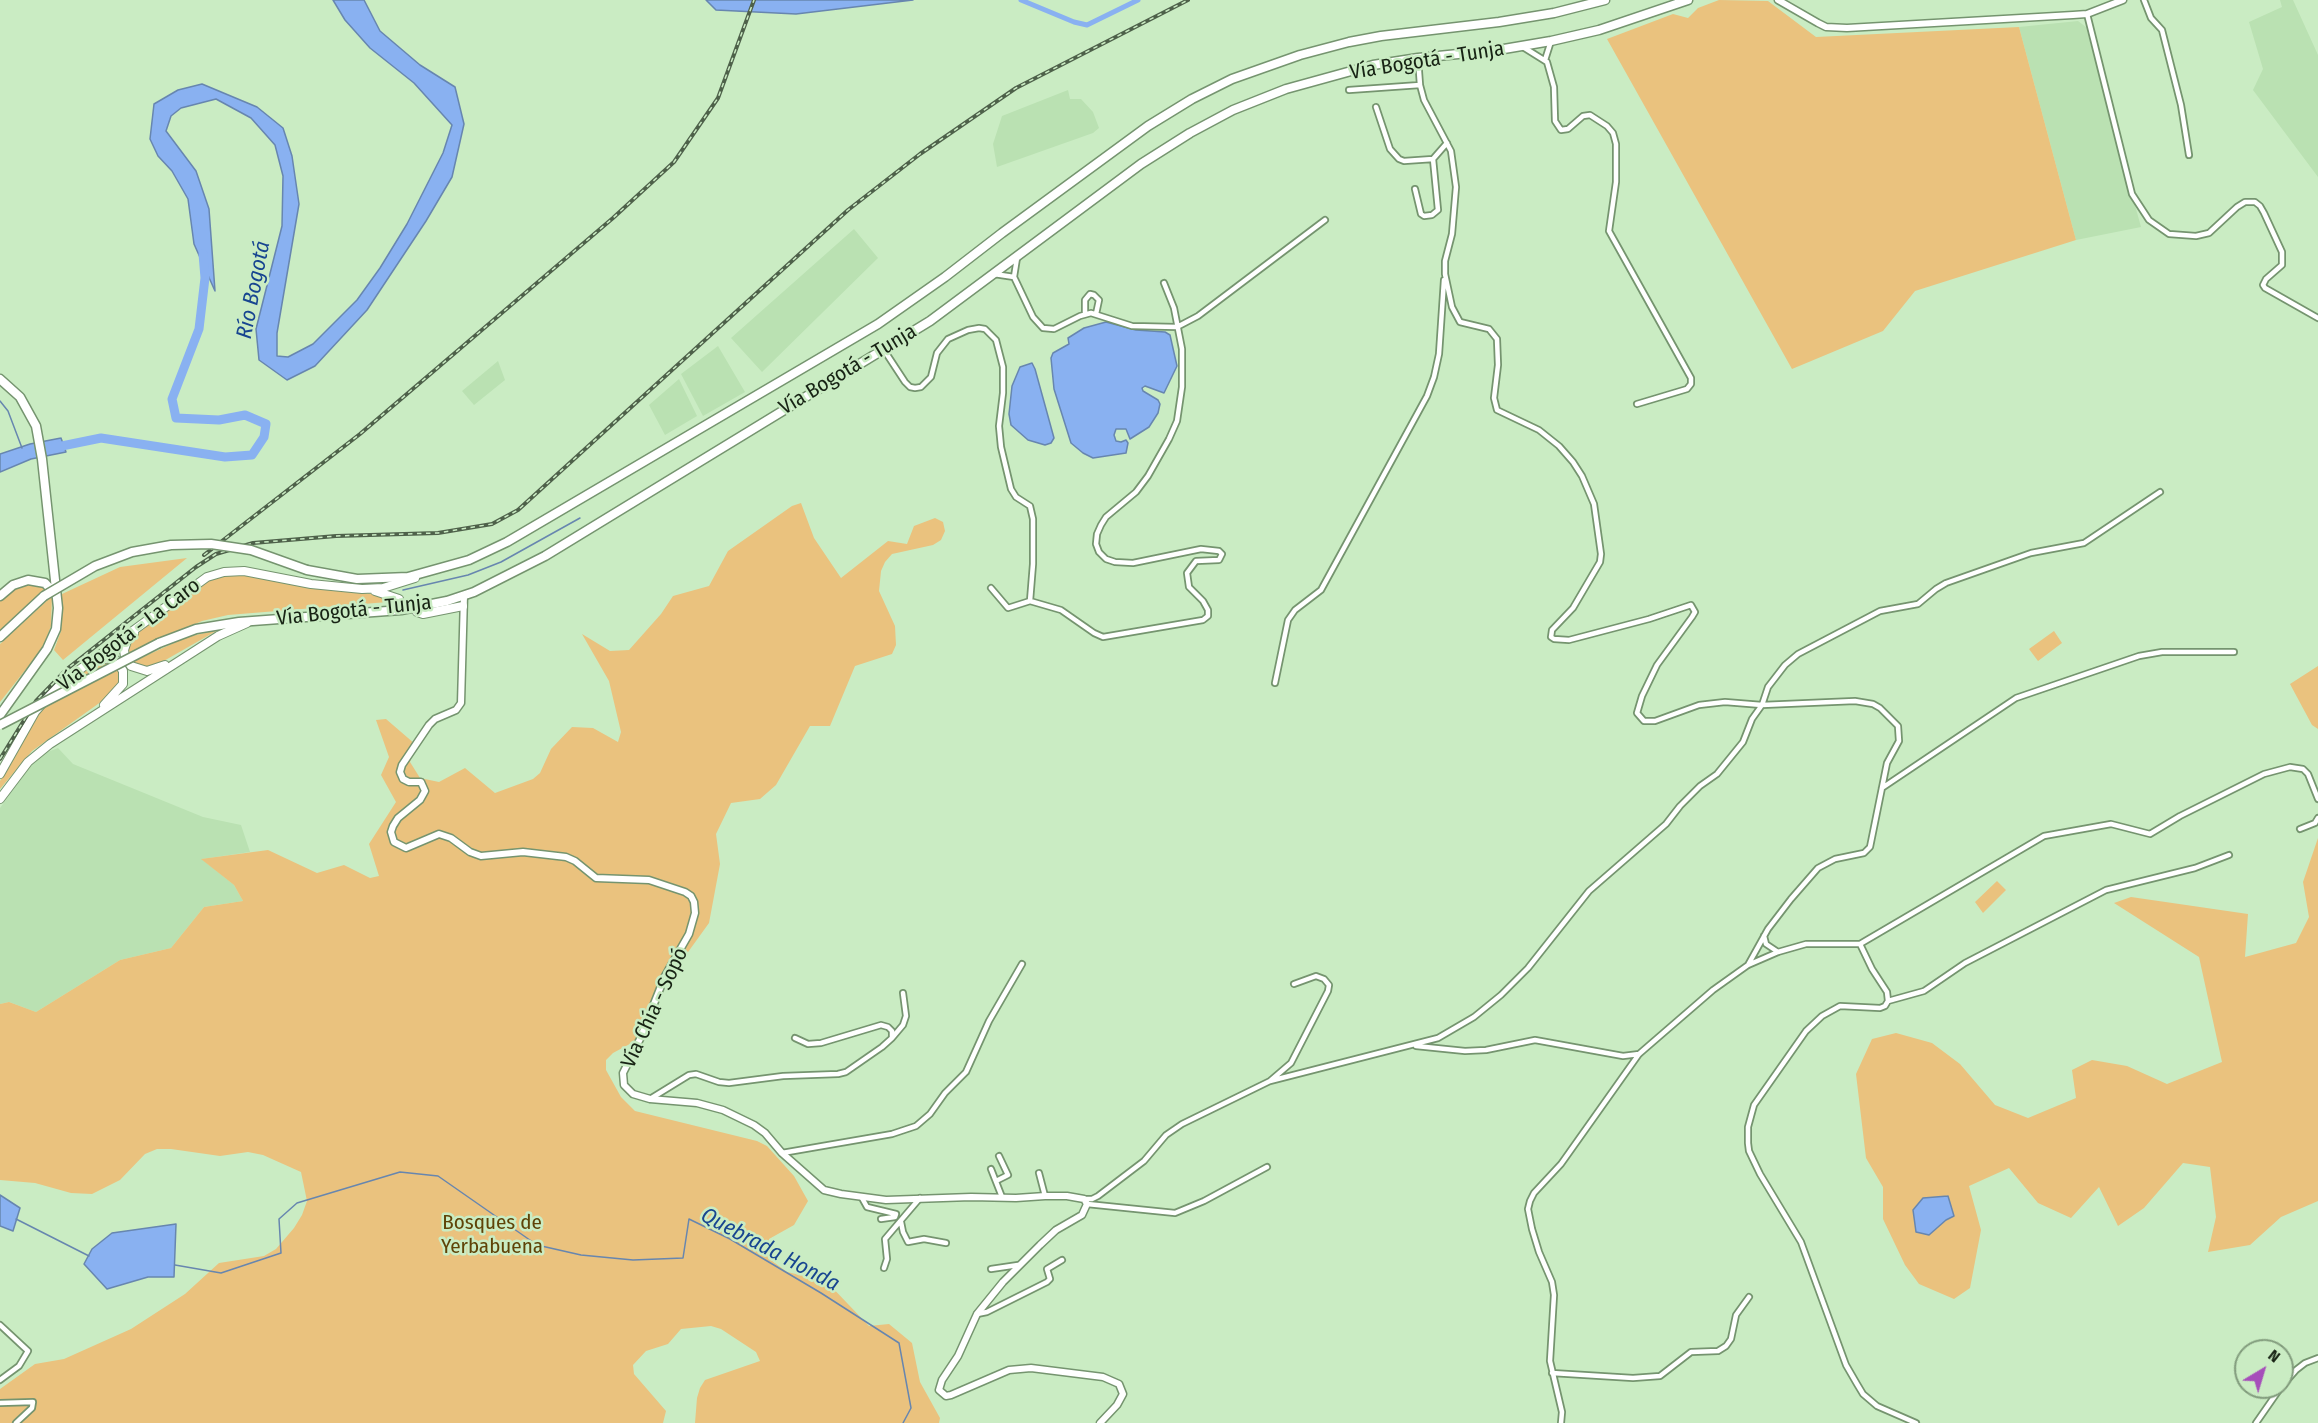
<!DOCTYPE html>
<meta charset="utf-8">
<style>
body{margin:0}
#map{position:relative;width:2318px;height:1423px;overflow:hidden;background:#caecc3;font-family:"Fira Sans Condensed",sans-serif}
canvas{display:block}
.north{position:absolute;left:2234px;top:1339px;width:60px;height:60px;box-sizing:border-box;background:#caecc3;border:2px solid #829c7d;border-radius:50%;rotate:38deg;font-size:16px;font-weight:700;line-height:24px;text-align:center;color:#172314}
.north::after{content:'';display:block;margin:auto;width:21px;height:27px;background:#a64eba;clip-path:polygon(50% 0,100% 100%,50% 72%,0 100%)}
</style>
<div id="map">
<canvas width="2318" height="1423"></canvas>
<div class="north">N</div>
</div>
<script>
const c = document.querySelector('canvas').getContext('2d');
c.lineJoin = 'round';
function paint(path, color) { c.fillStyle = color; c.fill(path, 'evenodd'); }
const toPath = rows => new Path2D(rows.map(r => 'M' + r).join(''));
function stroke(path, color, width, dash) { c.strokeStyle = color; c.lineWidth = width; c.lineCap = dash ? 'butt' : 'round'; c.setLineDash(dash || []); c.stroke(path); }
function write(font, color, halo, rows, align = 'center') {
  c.font = font + ' "Fira Sans Condensed",sans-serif'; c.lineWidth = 5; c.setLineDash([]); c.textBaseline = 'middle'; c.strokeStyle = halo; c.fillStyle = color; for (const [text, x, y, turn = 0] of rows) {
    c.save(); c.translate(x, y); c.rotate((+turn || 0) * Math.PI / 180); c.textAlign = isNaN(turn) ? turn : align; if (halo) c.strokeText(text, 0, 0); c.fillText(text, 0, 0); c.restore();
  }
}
paint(toPath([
 [2280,0,2293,0,2318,55,2318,177,2253,90,2263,69,2249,22,2282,7],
 [2078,21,2086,27,2141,227,2076,240,2019,27],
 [1068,90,1070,99,1081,99,1093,112,1099,128,1093,133,997,167,993,144,1002,116],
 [854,229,878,258,762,372,731,338],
 [718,346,745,392,703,416,681,374],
 [498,361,505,380,474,405,462,391],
 [679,379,697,416,665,435,649,405],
 [58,748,73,764,203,817,241,825,250,852,202,859,234,885,243,901,204,907,171,948,120,960,36,1012,9,1002,0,1004,0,808,30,767,45,753]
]), '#bae1b2');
paint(toPath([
 [1719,0,1768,1,1816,37,2019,27,2076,240,1915,291,1883,331,1792,369,1607,39,1673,14,1688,18,1698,8],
 [801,503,814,538,841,578,888,541,907,544,914,526,935,518,943,522,945,531,941,540,933,545,892,554,885,562,881,571,879,591,895,626,896,645,892,654,855,666,830,726,810,726,776,785,760,799,731,803,716,834,720,864,709,923,652,1002,639,1039,613,1053,606,1060,606,1070,621,1097,635,1111,757,1141,767,1146,794,1176,808,1201,794,1225,769,1239,768,1258,787,1272,826,1281,869,1326,889,1324,912,1343,920,1382,940,1418,939,1423,695,1423,697,1398,700,1388,705,1380,760,1361,756,1352,721,1329,711,1326,681,1329,668,1344,646,1351,633,1365,634,1374,666,1411,663,1423,0,1423,0,1389,35,1364,64,1359,131,1329,185,1294,219,1263,264,1256,276,1249,294,1228,302,1215,307,1201,301,1172,263,1155,248,1152,220,1156,171,1149,157,1149,145,1154,120,1180,92,1194,71,1193,35,1183,0,1180,0,1004,9,1002,36,1012,120,960,171,948,204,907,243,901,234,885,201,859,268,850,317,873,344,865,370,878,379,876,369,844,396,802,381,775,389,757,376,720,386,719,415,744,410,762,420,778,439,782,465,768,495,793,533,779,540,773,551,749,572,727,593,728,618,742,621,732,609,681,582,634,610,651,629,650,661,614,673,596,709,586,728,551,792,506],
 [187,558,63,660,54,650,61,631,62,594,120,567],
 [238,574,385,596,400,601,228,615,202,621,128,654,130,640,147,624,212,578],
 [34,582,49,589,0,634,0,601,16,586],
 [52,596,51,626,45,642,38,654,0,702,0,644],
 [218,630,155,666,144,669,132,662,187,637],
 [2054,631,2062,643,2038,661,2029,649],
 [109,661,115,663,120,670,120,685,112,694,32,751,0,789,0,781,40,712,54,694,96,663],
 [2318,666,2318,729,2312,725,2290,684],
 [2318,838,2318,1201,2281,1217,2250,1245,2208,1252,2216,1217,2210,1167,2183,1163,2144,1208,2118,1226,2099,1187,2071,1218,2038,1203,2009,1168,1969,1186,1981,1230,1970,1288,1954,1299,1919,1284,1905,1265,1883,1219,1883,1187,1866,1158,1856,1074,1872,1039,1896,1033,1932,1043,1960,1064,1995,1105,2028,1118,2076,1098,2072,1070,2092,1060,2127,1066,2167,1084,2222,1062,2199,957,2114,903,2131,897,2248,914,2245,957,2296,943,2309,917,2303,882],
 [1997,881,2006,890,1983,913,1975,902]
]), '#eac27e');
const water = toPath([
 [333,0,364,0,380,31,420,65,455,87,464,124,452,177,426,221,367,310,315,366,287,380,259,360,256,329,282,226,283,176,275,145,251,118,216,99,181,108,171,116,166,131,196,171,209,209,215,291,194,244,188,199,172,171,158,156,150,139,154,104,178,90,202,84,257,107,283,128,292,156,299,204,277,333,277,356,288,357,313,344,357,300,380,268,407,224,443,153,452,125,414,83,370,48,345,20,333,0],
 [706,0,913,0,796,14,716,10,706,0],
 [1106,322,1136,330,1165,332,1170,335,1177,366,1164,393,1145,386,1142,388,1143,391,1158,400,1160,404,1158,413,1149,427,1130,439,1126,429,1116,429,1114,435,1116,441,1121,442,1126,440,1128,443,1126,453,1093,458,1083,453,1071,443,1054,389,1051,358,1053,353,1069,344,1068,338,1084,328,1106,322],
 [1032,363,1035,369,1054,438,1051,443,1045,445,1028,440,1011,425,1009,414,1012,386,1020,367,1032,363],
 [61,438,66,452,31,459,0,472,0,454,30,444,61,438],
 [0,1195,20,1208,13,1231,0,1226,0,1195],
 [1948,1196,1954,1216,1946,1220,1929,1235,1916,1232,1913,1210,1923,1198,1948,1196],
 [176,1224,174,1277,148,1277,107,1289,84,1264,92,1249,112,1233,176,1224]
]);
paint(water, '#89b1f1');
stroke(water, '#6786af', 1.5);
stroke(toPath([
 [0,401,8,411,22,448],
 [403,590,468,575,501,562,580,518],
 [16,1219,89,1256],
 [175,1265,221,1273,281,1253,279,1219,297,1203,400,1172,438,1176,537,1245,581,1255,633,1260,683,1258,689,1219,730,1239,821,1293,899,1343,911,1408,903,1423]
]), '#6786af', 1.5);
stroke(toPath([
 [1021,0,1074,22,1087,25,1138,0]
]), '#89b1f1', 5);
stroke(toPath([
 [52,448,101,438,225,457,252,455,264,437,266,424,245,415,219,420,176,418,172,399,199,329,205,278,203,254]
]), '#89b1f1', 9);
const minor = toPath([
 [2144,0,2151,18,2162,30,2181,105,2189,155],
 [2087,14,2132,194,2149,220,2169,234,2196,236,2209,233,2237,207,2245,202,2255,202,2260,206,2264,213,2282,252,2282,265,2266,279,2263,285,2265,288,2318,318],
 [1523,47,1547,62,1554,87,1555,121,1561,130,1568,129,1583,116,1590,115,1607,126,1613,133,1616,144,1616,182,1609,231,1691,378,1691,384,1687,389,1637,404],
 [1418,58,1420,85,1424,100,1451,151,1456,187,1452,234,1445,261,1445,274,1452,307,1460,322,1489,329,1497,339,1498,365,1494,398,1497,410,1539,430,1559,446,1573,462,1582,476,1594,504,1601,554,1600,562,1573,608,1552,630,1551,637,1554,639,1569,640,1649,619,1691,605,1695,612,1692,617,1657,665,1642,696,1637,713,1644,721,1655,721,1699,705,1725,702,1762,705,1855,701,1873,704,1880,708,1898,726,1899,741,1887,763,1870,847,1864,853,1835,859,1818,868,1791,899,1768,929,1748,965],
 [1545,60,1551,41],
 [1349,90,1420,85],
 [1376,107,1390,149,1399,159,1404,161,1433,159,1447,143],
 [1415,189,1421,214,1424,216,1432,215,1438,210,1433,159],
 [1017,258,1014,277,1033,317,1043,328,1054,329,1080,316,1091,313,1132,326,1177,327,1198,316,1325,220],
 [994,274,1014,277],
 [1085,314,1085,300,1090,294,1094,295,1099,300,1096,314],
 [884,350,905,382,910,387,915,388,921,387,931,377,937,353,948,339,968,330,979,328,985,329,996,340,1003,367,1003,393,999,426,1001,447,1011,489,1016,497,1030,506,1033,519,1033,564,1030,601],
 [991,588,1008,608,1030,601,1061,610,1094,633,1103,637,1203,620,1208,616,1208,610,1203,601,1189,587,1187,573,1196,561,1219,560,1222,554,1219,551,1201,549,1133,563,1115,562,1106,559,1099,552,1096,544,1097,534,1101,525,1106,517,1136,492,1148,476,1169,439,1177,421,1182,387,1182,349,1174,308,1164,283],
 [1275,683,1288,620,1295,610,1321,590,1427,396,1434,377,1439,354,1444,280],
 [1882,788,2016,698,2139,656,2162,652,2234,652],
 [2300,829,2315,823,2318,818],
 [1764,936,1766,944,1778,952],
 [1860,944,1872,969,1887,992,1888,1001,1885,1006,1880,1008,1840,1006,1822,1016,1806,1031,1754,1105,1748,1127,1748,1143,1749,1151,1760,1174,1801,1242,1846,1365,1857,1384,1863,1394,1877,1406,1916,1423],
 [1888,1001,1924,991,1965,963,2106,890,2195,868,2229,855],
 [892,1038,903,1025,906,1016,903,993],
 [1416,1046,1465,1051,1486,1050,1535,1040,1623,1056,1639,1054],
 [1270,1081,1291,1063,1328,991,1329,985,1324,979,1316,976,1294,984],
 [650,1099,689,1075,696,1074,719,1082,729,1083,783,1076,838,1074,846,1072,882,1047,892,1038,892,1031,888,1027,881,1025,821,1043,808,1044,795,1038],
 [782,1153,892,1134,916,1126,930,1114,945,1093,966,1072,989,1021,1022,964],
 [991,1169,1002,1197],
 [1039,1173,1045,1196],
 [996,1181,1008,1175,999,1156],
 [862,1198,867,1207,896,1214,895,1217,881,1219],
 [1084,1199,1092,1199,1098,1196,1144,1161,1166,1135,1182,1124,1270,1081,1438,1038,1474,1017,1501,995,1528,968,1589,891,1666,824,1680,806,1700,786,1717,774,1743,742,1752,719,1762,705,1768,687,1785,665,1798,654,1880,611,1918,604,1936,589,1946,583,2031,553,2084,543,2160,492],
 [1087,1204,1175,1213,1204,1201,1267,1167],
 [901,1222,903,1232,908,1242,924,1239,946,1243],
 [884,1268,887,1259,885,1239,920,1198],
 [991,1269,1018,1265],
 [977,1314,987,1312,1047,1282,1050,1279,1047,1269,1062,1260],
 [0,1325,28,1351,19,1366,0,1380],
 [1552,1373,1633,1378,1660,1376,1691,1352,1718,1351,1726,1346,1731,1339,1736,1315,1749,1297],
 [2282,1386,2296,1370,2305,1363,2318,1358],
 [0,1403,33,1402,32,1408,16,1423],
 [1561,1423,1562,1412,1550,1361,1554,1295,1552,1282,1539,1252,1532,1229,1528,1209,1530,1201,1534,1193,1561,1164,1639,1054,1713,990,1748,965,1778,952,1806,944,1860,944,2044,836,2111,824,2150,834,2180,816,2264,774,2290,767,2303,769,2308,774,2318,799],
 [2256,1423,2281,1387]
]);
const tertiary = toPath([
 [1778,0,1818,23,1826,27,1847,28,2073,15,2087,14,2123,0],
 [464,596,461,703,456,710,435,719,429,725,402,765,400,772,403,779,409,782,421,782,425,791,420,800,398,818,393,826,391,832,394,842,406,848,439,834,451,838,470,852,481,856,523,852,566,857,575,861,596,878,649,880,685,892,691,896,694,902,695,913,689,934,665,976,640,1039,623,1073,624,1085,633,1094,650,1099,697,1103,723,1110,754,1125,765,1133,782,1153,824,1190,841,1194,886,1200,971,1197,1016,1198,1045,1196,1067,1196,1084,1199,1087,1204,1082,1215,1056,1230,1040,1245,1003,1282,977,1314,958,1356,942,1380,939,1390,946,1396,951,1395,1009,1370,1031,1368,1103,1377,1119,1384,1123,1394,1117,1405,1100,1423]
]);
const primary = toPath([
 [375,591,399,599],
 [417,612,423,614,463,606],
 [134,633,128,638,124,650,125,657,131,666,147,671,165,665],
 [94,661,109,658,116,660,123,671,123,684,104,705],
 [0,774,35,712,55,689,79,670,207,577,224,572,244,571,311,584,362,589,383,588,415,578],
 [0,799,28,762,50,744,218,636,247,623]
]);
const trunk = toPath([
 [0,379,20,397,36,426,42,459,58,608,56,629,47,649,0,715],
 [307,570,357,579,408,577,469,560,507,542,878,324,945,277,1002,233,1148,126,1192,99,1232,79,1300,55,1349,42,1381,36,1499,22,1554,13,1605,0],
 [0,596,13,585,28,580,45,583,56,595],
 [0,637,44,596],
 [159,643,196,629,239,622,401,610,447,601,474,592,545,556,930,321,1141,164,1190,133,1233,110,1286,89,1373,65,1418,58,1498,50,1551,41,1599,30,1688,0]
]);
stroke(minor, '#75946f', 8);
stroke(tertiary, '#75946f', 9);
stroke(primary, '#75946f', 10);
stroke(trunk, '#75946f', 11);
stroke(minor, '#fff', 4.5);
stroke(tertiary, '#fff', 6);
stroke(primary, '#fff', 8);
stroke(trunk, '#fff', 8);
const rail = toPath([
 [204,555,360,434,613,218,674,162,718,98,754,0],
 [0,759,36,701,67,669,196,567,216,554,253,543,336,536,438,533,492,524,518,510,848,210,920,154,1016,88,1188,0]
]);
stroke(rail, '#4e614a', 4);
stroke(rail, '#caecc3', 1.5, [4.5]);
const trunkBridge = toPath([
 [44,596,95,566,132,552,171,545,211,544,251,550,307,570],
 [0,725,159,643]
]);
stroke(trunkBridge, '#75946f', 11, []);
stroke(trunkBridge, '#fff', 8);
write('21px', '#172314', '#caecc3', [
 ["Vía Bogotá - Tunja",1427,61,-9],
 ["Vía Bogotá - Tunja",848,370,-31],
 ["Vía Bogotá - Tunja",354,611,-6],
 ["Vía Bogotá - La Caro",129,635,-37],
 ["Vía Chía - Sopó",655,1008,-65]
]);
write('21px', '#5f4307', '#caecc3', [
 ["Bosques de",492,1223],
 ["Yerbabuena",492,1247]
]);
write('italic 22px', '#174590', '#caecc3', [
 ["Río Bogotá",254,290,-79],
 ["Quebrada Honda",770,1250,28]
]);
</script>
